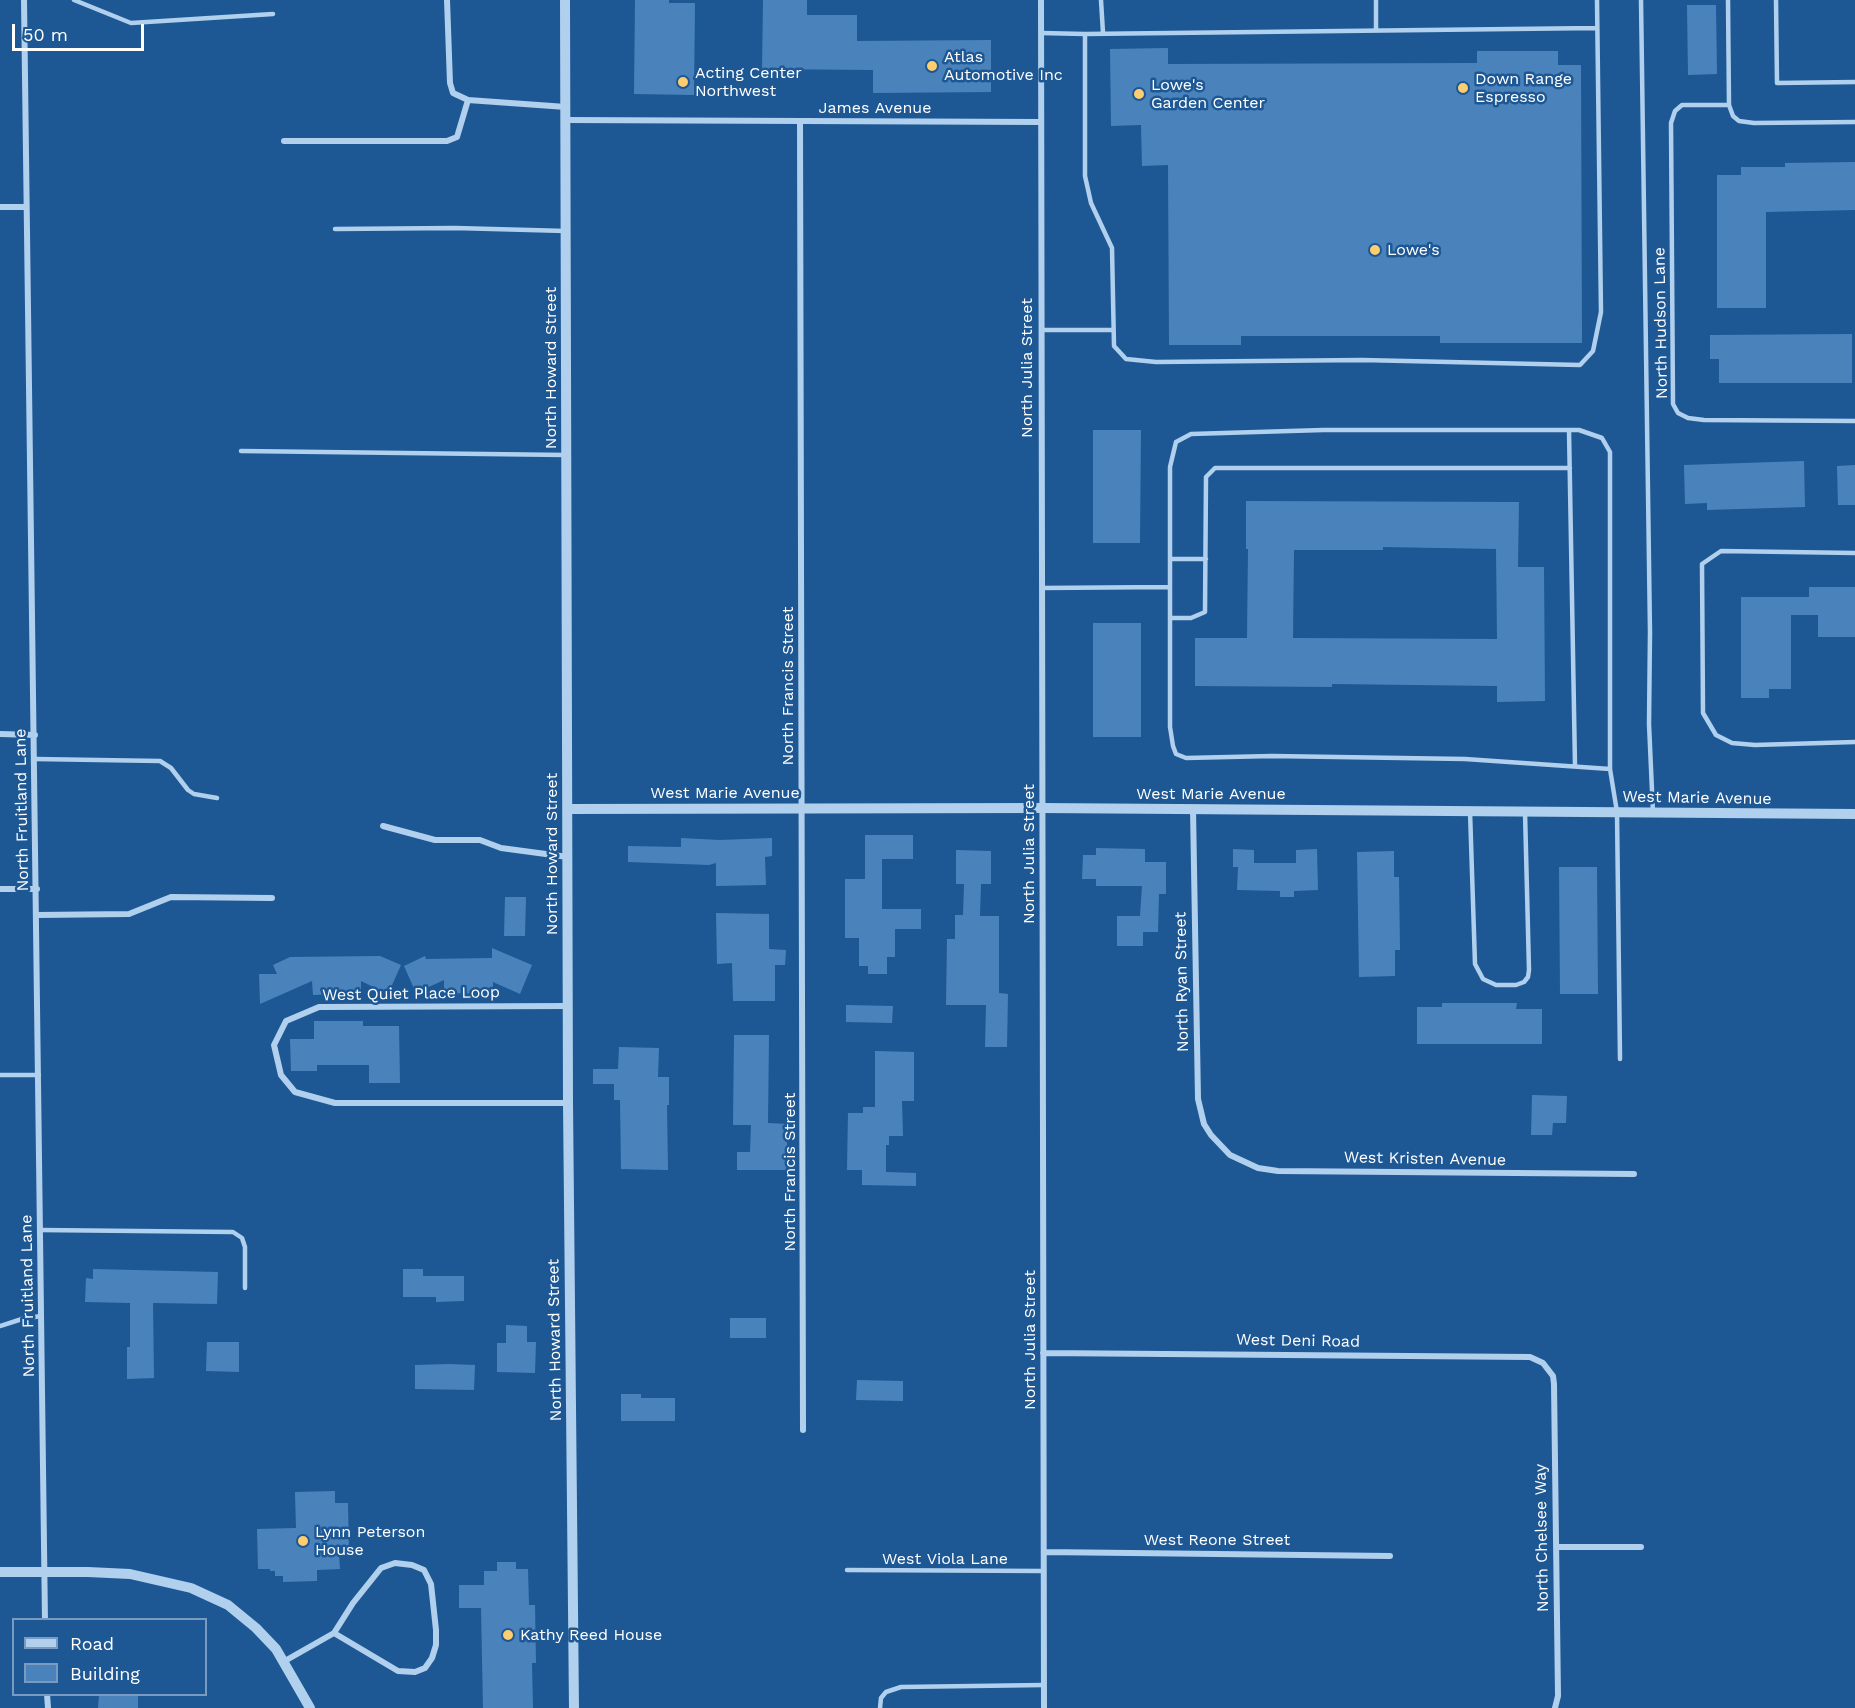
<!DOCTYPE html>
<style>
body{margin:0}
#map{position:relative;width:1855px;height:1708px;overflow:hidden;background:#1e5894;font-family:"Work Sans",sans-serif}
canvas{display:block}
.legend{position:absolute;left:12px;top:1618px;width:195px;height:78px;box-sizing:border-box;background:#1e5894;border:2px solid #789bbf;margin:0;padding:8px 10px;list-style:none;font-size:18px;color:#fff}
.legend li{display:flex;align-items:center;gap:12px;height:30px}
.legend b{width:30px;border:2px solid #789bbf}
.scale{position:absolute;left:12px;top:24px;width:132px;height:27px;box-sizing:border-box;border:3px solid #fff;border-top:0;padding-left:8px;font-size:18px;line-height:21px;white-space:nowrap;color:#fff;-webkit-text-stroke:4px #1e5894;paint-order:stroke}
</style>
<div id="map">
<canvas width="1855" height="1708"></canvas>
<ul class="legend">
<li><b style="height:8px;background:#b0d0ee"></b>Road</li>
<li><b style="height:16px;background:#4a83bc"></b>Building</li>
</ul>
<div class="scale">50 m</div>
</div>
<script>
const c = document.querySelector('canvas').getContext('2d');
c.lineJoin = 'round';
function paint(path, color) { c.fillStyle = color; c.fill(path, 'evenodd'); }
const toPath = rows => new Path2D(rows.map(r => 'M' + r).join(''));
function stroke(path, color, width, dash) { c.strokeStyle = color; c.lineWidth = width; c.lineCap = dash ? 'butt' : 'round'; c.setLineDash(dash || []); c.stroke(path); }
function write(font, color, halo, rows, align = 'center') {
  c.font = font + ' "Work Sans",sans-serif'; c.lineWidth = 5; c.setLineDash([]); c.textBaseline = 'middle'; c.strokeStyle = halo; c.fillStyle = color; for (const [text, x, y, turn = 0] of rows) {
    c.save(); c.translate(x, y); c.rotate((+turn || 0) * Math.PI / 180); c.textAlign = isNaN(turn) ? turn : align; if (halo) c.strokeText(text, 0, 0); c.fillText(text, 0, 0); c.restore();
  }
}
paint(toPath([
 [635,0,669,0,669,3,695,3,694,95,634,94],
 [763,0,807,0,807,15,857,15,857,41,991,40,991,92,873,93,873,70,762,69],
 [1687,5,1716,5,1717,74,1688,75],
 [1168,48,1168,64,1477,63,1477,51,1558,51,1558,65,1581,65,1582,343,1440,343,1440,336,1241,336,1241,345,1169,345,1168,165,1142,166,1141,125,1111,126,1110,49],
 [1855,162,1855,210,1766,212,1766,308,1717,308,1717,175,1741,175,1741,167,1785,167,1785,163],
 [1852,334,1852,383,1719,383,1719,359,1710,359,1710,335],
 [1093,430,1141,430,1140,543,1093,543],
 [1804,461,1805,507,1707,510,1707,503,1685,504,1684,465],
 [1855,465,1855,505,1838,505,1837,466],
 [1246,501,1519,502,1518,567,1544,567,1545,701,1497,702,1497,686,1332,684,1332,687,1195,686,1195,638,1247,638,1248,549,1246,549],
 [1383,547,1496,549,1497,639,1293,638,1294,550,1383,550],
 [1809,587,1855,587,1855,637,1818,637,1818,615,1791,615,1791,689,1769,689,1769,698,1741,698,1741,597,1809,597],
 [1093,623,1141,623,1141,737,1093,737],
 [865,835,913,835,913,859,882,859,882,909,921,909,921,929,895,929,895,957,887,957,887,974,868,974,868,966,859,966,859,938,845,938,845,879,865,879],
 [681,838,720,840,772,838,772,856,765,857,766,885,716,886,716,863,709,865,628,862,628,846,681,847],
 [1096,848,1145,849,1145,862,1166,862,1166,894,1159,894,1158,932,1143,932,1143,946,1117,946,1117,916,1140,916,1142,886,1096,886,1096,879,1082,879,1083,855,1096,855],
 [1233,849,1254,850,1254,863,1296,863,1296,850,1317,849,1318,890,1294,891,1294,897,1280,897,1280,891,1237,890,1238,867,1233,867],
 [956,850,991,851,991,884,981,884,980,916,999,916,999,993,1008,994,1007,1047,985,1047,986,1005,946,1005,947,939,955,939,955,915,963,915,964,884,956,884],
 [1394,851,1394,877,1399,877,1400,950,1395,950,1395,976,1359,977,1357,852],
 [1559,867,1597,867,1598,994,1560,994],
 [505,897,526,897,525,936,504,936],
 [716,913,769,914,769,949,786,950,785,965,775,965,775,1001,733,1001,732,963,717,964],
 [492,948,532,965,520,994,493,982,493,994,444,993,444,980,416,993,404,966,425,956,426,959,492,958],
 [380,956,401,965,388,994,361,981,361,993,313,995,312,981,260,1004,259,974,277,974,273,965,290,957],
 [1442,1003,1517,1003,1516,1009,1542,1009,1542,1044,1417,1044,1417,1007,1442,1007],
 [846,1005,893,1006,892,1023,846,1022],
 [314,1021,363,1021,363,1026,399,1026,400,1083,369,1083,369,1065,317,1065,317,1071,291,1071,290,1039,314,1039],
 [734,1035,769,1035,768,1123,787,1124,787,1170,737,1170,737,1152,750,1152,751,1125,733,1125],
 [619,1047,659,1048,658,1077,669,1077,669,1105,667,1105,668,1170,621,1169,620,1100,614,1100,614,1084,593,1084,593,1069,618,1069],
 [875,1051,914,1052,914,1101,902,1101,903,1136,889,1136,889,1145,886,1145,886,1172,916,1173,916,1186,862,1185,862,1170,847,1170,848,1113,863,1113,863,1107,875,1107],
 [1532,1095,1567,1096,1566,1123,1553,1123,1552,1135,1531,1135],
 [93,1269,218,1272,217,1304,153,1303,154,1378,127,1379,127,1347,130,1347,130,1303,85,1302,86,1278,93,1279],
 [403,1269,423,1269,423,1276,464,1276,464,1301,436,1302,436,1297,403,1297],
 [730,1318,766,1318,766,1338,730,1338],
 [506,1325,527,1326,527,1342,536,1342,535,1373,497,1372,497,1343,506,1343],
 [207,1342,239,1342,239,1372,206,1371],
 [449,1364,475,1365,474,1390,415,1389,415,1365],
 [857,1380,903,1381,903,1401,856,1400],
 [621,1394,641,1394,641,1398,675,1398,675,1421,621,1421],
 [335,1491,335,1503,348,1503,349,1553,339,1554,340,1569,317,1570,317,1581,283,1582,283,1576,275,1576,275,1571,270,1571,270,1569,258,1569,257,1529,296,1528,295,1492],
 [497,1562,516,1562,516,1569,528,1569,529,1605,535,1605,536,1663,532,1663,533,1708,483,1708,481,1608,459,1608,459,1585,484,1585,484,1571,497,1571],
 [99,1695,138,1695,138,1708,98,1708]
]), '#4a83bc');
stroke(toPath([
 [74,0,131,23,273,14],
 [1101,0,1103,33],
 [1376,0,1376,30],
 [1641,0,1650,632,1649,724,1653,813],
 [1728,0,1729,105,1733,116,1739,121,1754,123,1855,122],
 [1776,0,1777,83,1855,82],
 [1041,33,1085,34,1085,176,1091,203,1112,248,1114,346,1126,359,1156,362,1362,360,1580,365,1593,351,1601,312,1597,0],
 [1085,34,1597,28],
 [1729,105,1682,105,1675,111,1671,123,1673,404,1678,413,1688,418,1704,420,1855,421],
 [335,229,455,228,566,231],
 [1041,330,1113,330],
 [1569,430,1575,766],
 [241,451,566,455],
 [1855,553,1721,551,1702,564,1703,713,1716,735,1732,743,1755,745,1855,742],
 [1170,559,1206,559],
 [1042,588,1170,587],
 [1170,618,1191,618,1205,612,1206,477,1215,468,1570,468],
 [35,759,160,761,171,768,188,790,194,794,217,798],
 [1610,769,1465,759,1272,756,1186,758,1176,754,1173,746,1170,727,1170,467,1176,442,1191,434,1323,430,1579,430,1602,438,1610,452,1610,769,1617,812,1620,1059],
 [1470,811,1475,964,1483,979,1496,985,1516,985,1524,982,1528,977,1529,970,1525,812],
 [0,1075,39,1075],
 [40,1230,233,1232,242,1238,245,1247,245,1288],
 [0,1326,22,1319,41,1316],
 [847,1570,1044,1571],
 [880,1708,881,1698,886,1692,901,1687,1044,1685]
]), '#b0d0ee', 4.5);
stroke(toPath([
 [24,0,45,1620],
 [447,0,450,83,453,93,468,100,566,107],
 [1041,0,1044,1708],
 [566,120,1041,122],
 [800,121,803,1430],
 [284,141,447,141,457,137,468,100],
 [0,207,25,207],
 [0,734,35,735],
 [1193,809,1198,1099,1204,1124,1211,1135,1230,1155,1258,1168,1278,1171,1634,1174],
 [383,826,435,840,480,840,501,848,568,857],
 [0,889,37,889],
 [37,915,129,914,171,897,272,898],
 [568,1006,319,1007,286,1021,274,1045,281,1075,295,1092,335,1103,568,1103],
 [1043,1353,1530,1357,1543,1363,1553,1376,1554,1384,1558,1696,1555,1708],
 [1556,1547,1641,1547],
 [1044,1552,1390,1556],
 [283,1662,334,1633,353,1603,381,1568,395,1563,412,1565,424,1570,431,1584,436,1630,436,1645,432,1658,425,1668,415,1672,398,1671,334,1633],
 [47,1694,48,1708]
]), '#b0d0ee', 6);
stroke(toPath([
 [565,0,568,1103,574,1708],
 [568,809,1042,808,1855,814],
 [0,1572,88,1572,130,1574,191,1588,228,1605,256,1628,276,1649,310,1708]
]), '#b0d0ee', 10);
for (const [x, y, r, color] of [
 [932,66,6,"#fdcd6f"],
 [683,82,6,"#fdcd6f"],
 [1463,88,6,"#fdcd6f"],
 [1139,94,6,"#fdcd6f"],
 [1375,250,6,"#fdcd6f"],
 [303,1541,6,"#fdcd6f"],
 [508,1635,6,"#fdcd6f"]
]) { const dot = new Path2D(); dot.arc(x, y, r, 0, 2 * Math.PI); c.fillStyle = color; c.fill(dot); stroke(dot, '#1e5894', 2); }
write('16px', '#fff', '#1e5894', [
 ["Atlas",944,57],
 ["Automotive Inc",944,75],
 ["Acting Center",695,73],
 ["Northwest",695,91],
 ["Down Range",1475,79],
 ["Espresso",1475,97],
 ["Lowe's",1151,85],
 ["Garden Center",1151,103],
 ["Lowe's",1387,250],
 ["Lynn Peterson",315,1532],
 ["House",315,1550],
 ["Kathy Reed House",520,1635]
], 'left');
write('16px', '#fff', '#1e5894', [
 ["James Avenue",875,108],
 ["North Hudson Lane",1661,323,-91],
 ["North Howard Street",551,368,-90],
 ["North Julia Street",1027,368,-90],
 ["North Francis Street",788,686,-90],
 ["West Marie Avenue",725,793],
 ["West Marie Avenue",1211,794],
 ["West Marie Avenue",1697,798,1],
 ["North Fruitland Lane",22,810,-91],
 ["North Howard Street",552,854,-90],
 ["North Julia Street",1029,854,-90],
 ["North Ryan Street",1182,982,-91],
 ["West Quiet Place Loop",411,994,-1],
 ["West Kristen Avenue",1425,1159,1],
 ["North Francis Street",790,1172,-90],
 ["North Fruitland Lane",28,1296,-91],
 ["North Howard Street",555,1340,-91],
 ["North Julia Street",1030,1340,-90],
 ["West Deni Road",1298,1341,1],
 ["North Chelsee Way",1542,1538,-91],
 ["West Reone Street",1217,1540],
 ["West Viola Lane",945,1559]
]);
</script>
